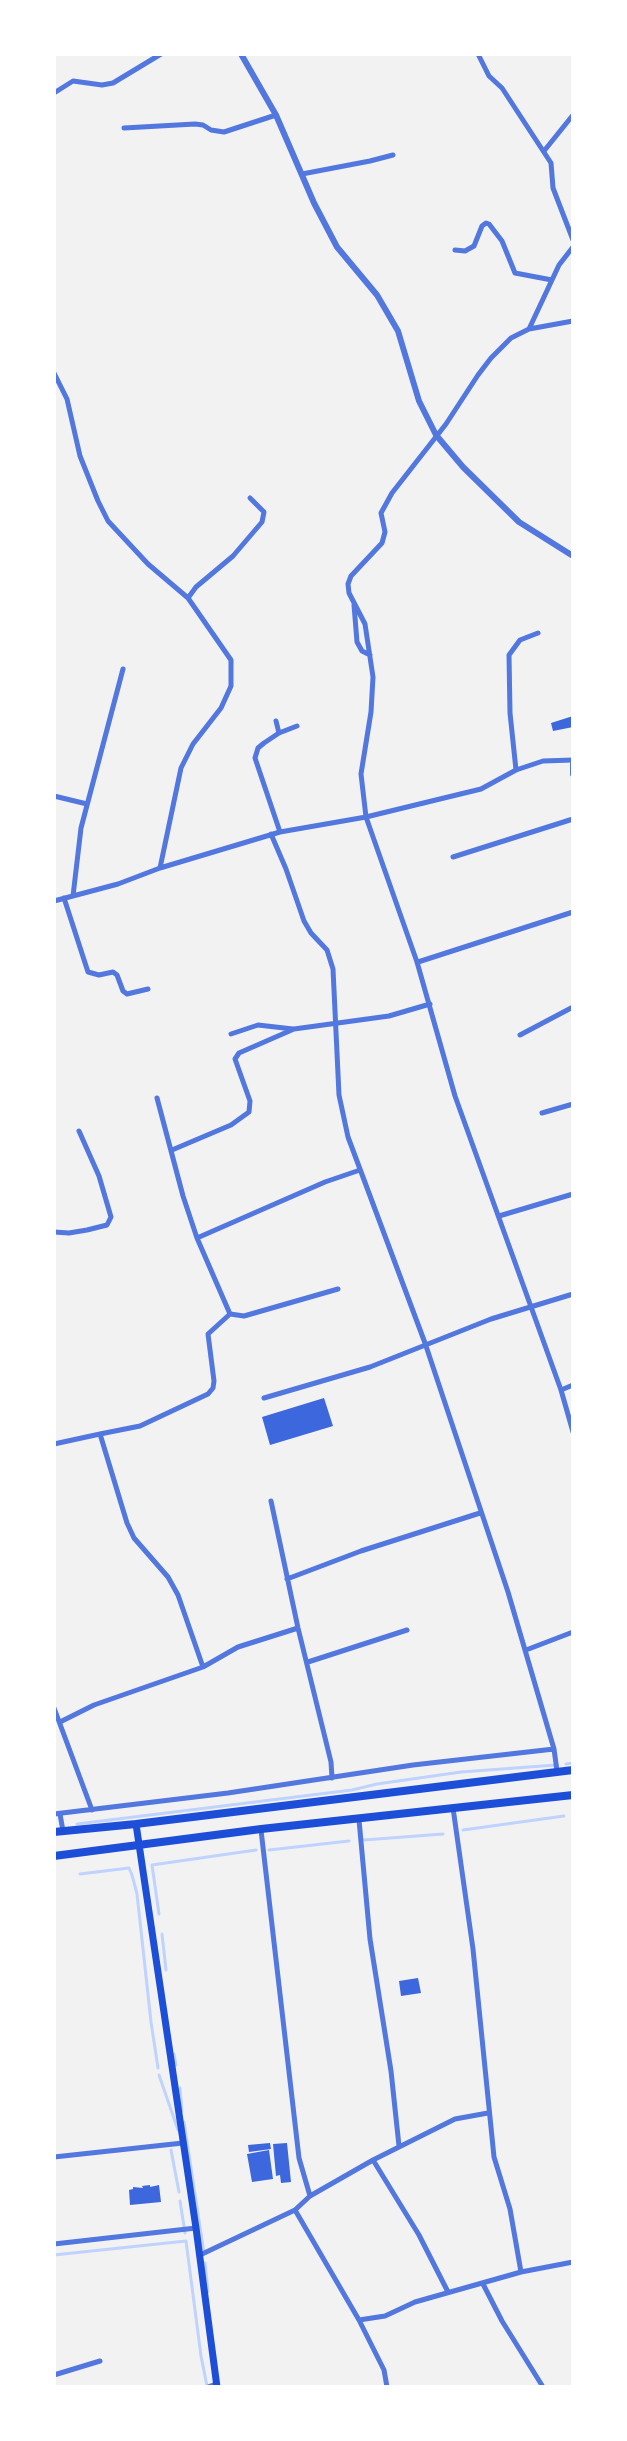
<!DOCTYPE html>
<style>
body{margin:0}
#map{position:relative;width:627px;height:2441px;overflow:hidden;background:#f2f2f2;font-family:Figtree,sans-serif}
canvas{display:block}
.frame{position:absolute;inset:0;border:56px solid #fff;pointer-events:none}
</style>
<div id="map">
<canvas width="627" height="2441"></canvas>
<div class="frame"></div>
</div>
<script>
const c = document.querySelector('canvas').getContext('2d');
c.lineJoin = 'round';
const toPath = rows => new Path2D(rows.map(r => 'M' + r).join(''));
function stroke(path, color, width, dash) { c.strokeStyle = color; c.lineWidth = width; c.lineCap = dash ? 'butt' : 'round'; c.setLineDash(dash || []); c.stroke(path); }
function paint(path, color) { c.fillStyle = color; c.fill(path, 'evenodd'); }
stroke(toPath([
 [566,1764,573,1763],
 [77,1824,352,1790,377,1784,461,1772,556,1765],
 [463,1830,564,1816],
 [364,1840,443,1834],
 [269,1850,349,1841],
 [80,1874,129,1868,132,1875,137,1894,151,2022,158,2068],
 [159,1914,152,1865,256,1850],
 [162,1934,166,1970],
 [174,2054,176,2065],
 [159,2075,178,2130],
 [180,2088,182,2111],
 [184,2122,204,2253],
 [171,2150,179,2192],
 [180,2201,185,2233],
 [54,2255,186,2241,201,2356,207,2386],
 [205,2263,208,2292]
]), '#bfd3fe', 3);
paint(toPath([
 [573,716,573,727,553,731,551,723],
 [324,1398,333,1426,270,1445,262,1417],
 [418,1978,421,1993,401,1996,399,1981],
 [270,2143,271,2149,249,2152,248,2145],
 [287,2143,291,2182,281,2183,280,2175,276,2176,273,2144],
 [269,2150,273,2179,252,2182,247,2154],
 [150,2185,150,2187,159,2185,161,2202,130,2205,129,2190,133,2189,133,2187,143,2188,142,2186]
]), '#3d67dc');
stroke(toPath([
 [478,54,489,76,502,88,551,163,553,188,573,240],
 [54,93,73,81,102,85,113,83,161,54],
 [124,128,195,124,203,125,211,130,224,132,276,115],
 [544,151,573,115],
 [302,174,370,161,393,155],
 [573,247,559,265,529,329,511,338,491,358,478,375,446,424,392,493,381,513,385,532,382,543,351,576,348,584,349,593,365,624,373,677,371,712,361,774,366,817,417,962,455,1096,561,1390,573,1432],
 [455,250,465,251,474,246,482,226,486,223,489,224,502,241,515,273,552,280],
 [529,329,573,321],
 [54,373,67,399,80,456,98,501,108,521,148,564,188,598,231,660,231,686,221,708,193,744,181,768,160,868],
 [188,598,196,587,233,556,262,522,264,512,250,498],
 [354,605,357,642,362,651,370,655],
 [276,721,279,733],
 [516,770,510,713,509,655,520,640,538,633],
 [54,796,87,804],
 [280,832,255,758,258,748,264,743,279,733,297,726],
 [271,834,286,869,304,921,311,933,327,950,333,969,339,1095,348,1137,425,1343,508,1592,554,1749,557,1771],
 [453,857,573,819],
 [73,896,81,828,123,669],
 [64,898,88,972,99,975,113,972,117,975,123,991,127,994,148,989],
 [54,901,118,884,160,868,280,832,366,817,444,798,481,789,516,770,543,761,573,760],
 [418,962,573,912],
 [231,1034,258,1025,293,1029],
 [520,1035,573,1007],
 [157,1098,183,1196,197,1238,230,1314],
 [542,1113,573,1104],
 [172,1150,231,1125,249,1112,250,1101,235,1059,239,1053,294,1029,389,1016,430,1004],
 [499,1216,573,1194],
 [54,1232,69,1233,87,1230,107,1225,111,1217,99,1176,79,1131],
 [197,1238,325,1182,360,1170],
 [230,1314,244,1316,338,1289],
 [561,1390,573,1385],
 [264,1398,370,1367,491,1319,573,1294],
 [100,1434,140,1426,208,1394,213,1388,214,1381,208,1334,230,1314],
 [54,1444,100,1434,127,1523,134,1538,168,1577,178,1595,203,1667],
 [271,1501,298,1628,331,1762,332,1778],
 [287,1579,361,1551,480,1513],
 [526,1650,573,1632],
 [308,1662,407,1630],
 [54,1708,92,1810],
 [60,1722,94,1705,203,1667,238,1647,298,1628],
 [453,1808,473,1949,494,2157,510,2209,521,2272],
 [54,1814,228,1793,413,1765,554,1749],
 [60,1814,63,1831],
 [359,1820,370,1939,391,2071,399,2146],
 [261,1830,299,2158,310,2196],
 [54,2157,183,2143],
 [373,2160,419,2235,448,2292],
 [295,2210,359,2320,384,2370,387,2387],
 [54,2244,196,2228],
 [200,2255,295,2210,310,2196,373,2160,455,2119,488,2113],
 [483,2284,502,2321,543,2387],
 [359,2320,385,2316,415,2302,521,2272,573,2262],
 [54,2375,100,2361],
 [208,2387,216,2384]
]), '#5277de', 5);
stroke(toPath([
 [241,54,276,115,314,203,337,247,377,295,398,331,419,401,436,435,463,467,519,522,573,556],
 [573,764,573,774]
]), '#5277de', 6);
stroke(toPath([
 [136,1824,196,2228,217,2387]
]), '#1d4ed8', 7);
stroke(toPath([
 [54,1832,136,1824,573,1770],
 [54,1856,261,1829,573,1795]
]), '#1d4ed8', 8);
</script>
